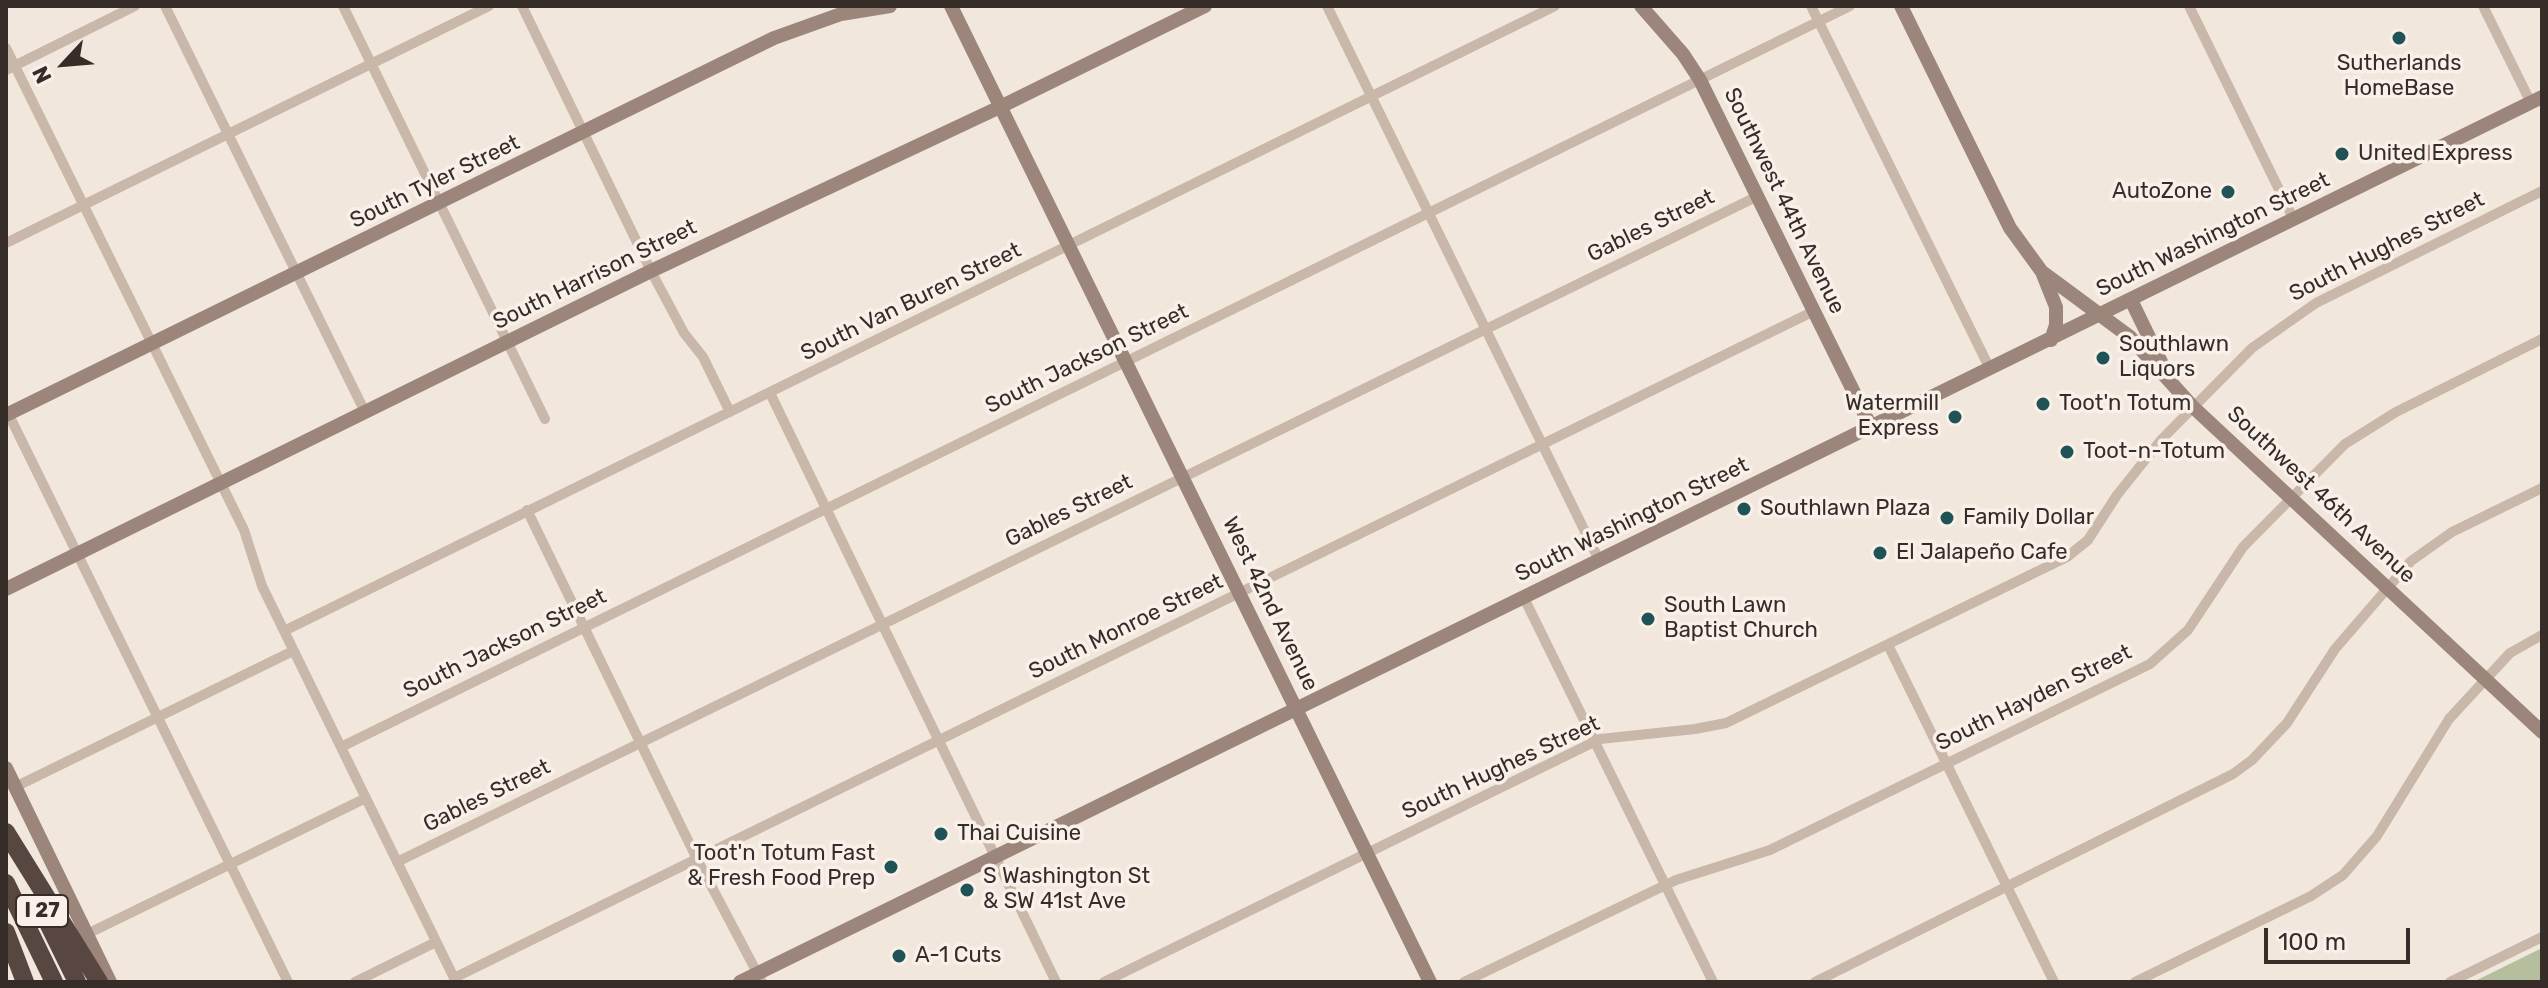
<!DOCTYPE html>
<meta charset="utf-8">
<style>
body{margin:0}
#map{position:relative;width:2548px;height:988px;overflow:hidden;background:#f1e7dd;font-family:Rubik,sans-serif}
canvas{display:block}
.frame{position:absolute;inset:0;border:8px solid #362d29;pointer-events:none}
.north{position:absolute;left:24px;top:24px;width:80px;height:80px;-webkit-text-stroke:6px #f9f1e9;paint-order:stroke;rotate:244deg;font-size:22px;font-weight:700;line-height:32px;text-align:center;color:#362d29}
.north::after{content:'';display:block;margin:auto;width:28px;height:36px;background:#362d29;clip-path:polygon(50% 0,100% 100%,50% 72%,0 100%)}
.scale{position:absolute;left:2264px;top:928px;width:146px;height:36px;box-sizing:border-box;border:4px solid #362d29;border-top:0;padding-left:10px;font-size:24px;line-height:28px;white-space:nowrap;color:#362d29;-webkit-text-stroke:6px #f9f1e9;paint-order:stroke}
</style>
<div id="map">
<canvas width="2548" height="988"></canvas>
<div class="frame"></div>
<div class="north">N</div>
<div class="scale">100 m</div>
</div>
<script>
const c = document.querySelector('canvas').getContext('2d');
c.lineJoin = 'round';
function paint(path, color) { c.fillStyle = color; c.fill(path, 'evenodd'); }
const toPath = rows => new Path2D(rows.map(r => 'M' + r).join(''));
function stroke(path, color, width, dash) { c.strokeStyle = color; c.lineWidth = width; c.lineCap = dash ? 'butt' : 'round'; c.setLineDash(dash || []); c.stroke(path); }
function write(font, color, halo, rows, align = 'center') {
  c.font = font + ' Rubik,sans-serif'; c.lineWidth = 7; c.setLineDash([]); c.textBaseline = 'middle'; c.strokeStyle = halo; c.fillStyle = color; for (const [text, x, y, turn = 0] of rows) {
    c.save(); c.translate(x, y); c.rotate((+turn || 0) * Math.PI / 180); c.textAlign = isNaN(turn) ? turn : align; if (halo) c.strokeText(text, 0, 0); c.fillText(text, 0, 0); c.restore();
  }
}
paint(toPath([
 [2542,948,2542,982,2473,982]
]), '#b5bf9e');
stroke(toPath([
 [165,6,365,412],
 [343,6,545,419],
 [522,6,651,271,684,333,703,357,730,412],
 [1327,6,1599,560],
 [1811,6,1990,369],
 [2189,6,2294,220],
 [2483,6,2531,103],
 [6,48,244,530,262,586,456,982],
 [6,70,135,6],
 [6,243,489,6],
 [770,393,1056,982],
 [7,411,288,982],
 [527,510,697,859,762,982],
 [1524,598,1713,982],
 [284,631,1555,6],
 [1888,645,2054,982],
 [341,747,1850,6],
 [15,787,293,651],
 [397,862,1758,196],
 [87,934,366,798],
 [454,978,1814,311],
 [355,982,436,942],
 [1104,982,1600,739,1695,729,1726,723,2067,557,2088,540,2117,495,2161,440,2252,348,2316,303,2542,191],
 [1464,982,1676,880,1770,850,2150,664,2188,630,2243,547,2345,444,2396,412,2542,339],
 [1815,982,2233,774,2252,760,2287,723,2335,649,2411,561,2452,532,2542,488],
 [2135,982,2311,896,2343,875,2377,836,2449,719,2510,653,2542,635],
 [2450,982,2542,937]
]), '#c9b7a9', 10);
stroke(toPath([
 [951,6,1430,982],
 [1641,6,1683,54,1700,80,1871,427],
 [1901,6,2010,228,2042,272,2130,337,2192,406,2542,732],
 [2042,272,2056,307,2056,325,2051,340],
 [2131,300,2163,366],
 [6,415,774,38,841,14,890,6],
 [6,589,651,271,1000,107,1205,6],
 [6,768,110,982],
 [740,982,2542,97]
]), '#9c867b', 14);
stroke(toPath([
 [6,832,99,982],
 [6,883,54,982],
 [43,913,77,982],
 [6,932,25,982]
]), '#574740', 18);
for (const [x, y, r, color] of [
 [2399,38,8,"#205356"],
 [2342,154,8,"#205356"],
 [2228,192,8,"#205356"],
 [2103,358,8,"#205356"],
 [2043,404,8,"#205356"],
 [1955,417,8,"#205356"],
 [2067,452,8,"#205356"],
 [1744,509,8,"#205356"],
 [1947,518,8,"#205356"],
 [1880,553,8,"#205356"],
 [1648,619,8,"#205356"],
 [941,834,8,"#205356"],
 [891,867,8,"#205356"],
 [967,890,8,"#205356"],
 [899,956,8,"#205356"]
]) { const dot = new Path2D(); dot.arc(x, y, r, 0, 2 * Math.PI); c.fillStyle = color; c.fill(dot); stroke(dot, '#f9f1e9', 3); }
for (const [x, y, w] of [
 [42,911,52]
]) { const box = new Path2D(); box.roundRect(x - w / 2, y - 16, w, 32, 6); c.fillStyle = '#f9f1e9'; c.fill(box); stroke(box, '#362d29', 2); }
write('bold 20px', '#362d29', null, [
 ["I 27",42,911]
]);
write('22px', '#362d29', '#f9f1e9', [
 ["Sutherlands",2399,64,"center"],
 ["HomeBase",2399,89,"center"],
 ["United Express",2358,154],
 ["AutoZone",2212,192,"right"],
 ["Southlawn",2119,345],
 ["Liquors",2119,370],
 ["Watermill",1939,404,"right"],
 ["Express",1939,429,"right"],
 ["Toot'n Totum",2059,404],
 ["Toot-n-Totum",2083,452],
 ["Southlawn Plaza",1760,509],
 ["Family Dollar",1963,518],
 ["El Jalapeño Cafe",1896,553],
 ["South Lawn",1664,606],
 ["Baptist Church",1664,631],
 ["Thai Cuisine",957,834],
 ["Toot'n Totum Fast",875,854,"right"],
 ["& Fresh Food Prep",875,879,"right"],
 ["S Washington St",983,877],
 ["& SW 41st Ave",983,902],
 ["A-1 Cuts",915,956]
], 'left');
write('22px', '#362d29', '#f9f1e9', [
 ["South Tyler Street",435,182,-26],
 ["Southwest 44th Avenue",1784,201,64],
 ["Gables Street",1651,226,-26],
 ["South Washington Street",2213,235,-26],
 ["South Hughes Street",2387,247,-27],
 ["South Harrison Street",595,275,-26],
 ["South Van Buren Street",911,302,-26],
 ["South Jackson Street",1087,359,-26],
 ["Southwest 46th Avenue",2321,495,43],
 ["Gables Street",1069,511,-26],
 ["South Washington Street",1632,520,-26],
 ["West 42nd Avenue",1270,604,64],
 ["South Monroe Street",1126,627,-26],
 ["South Jackson Street",505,644,-26],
 ["South Hayden Street",2034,698,-26],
 ["South Hughes Street",1501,768,-25],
 ["Gables Street",487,796,-26]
]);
</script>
